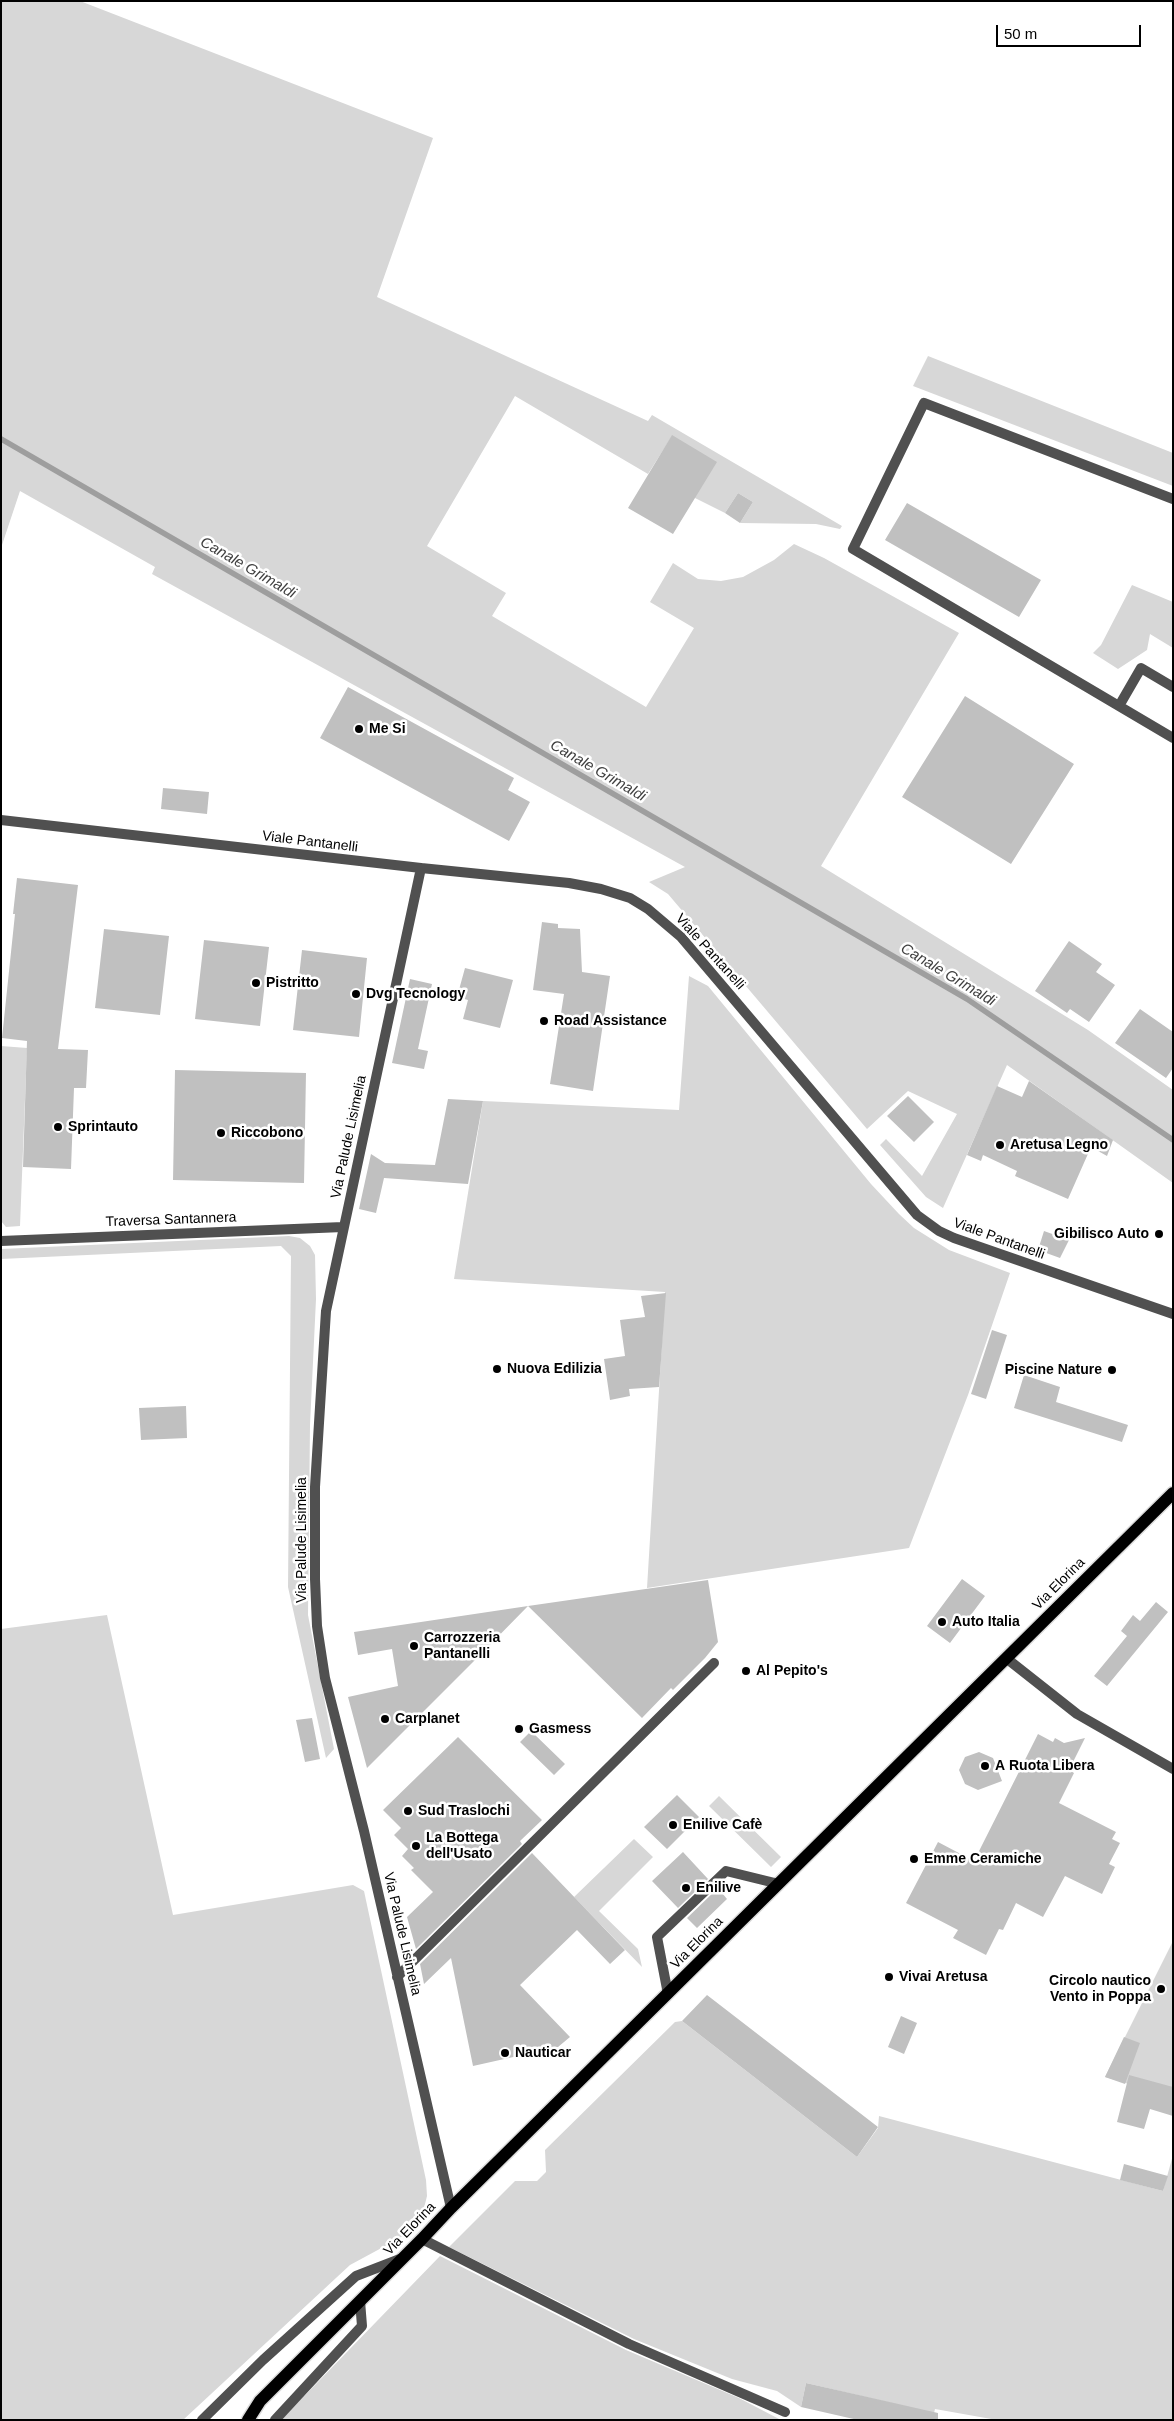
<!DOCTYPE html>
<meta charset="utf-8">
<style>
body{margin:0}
#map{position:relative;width:1174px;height:2421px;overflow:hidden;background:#fff;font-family:Helvetica,sans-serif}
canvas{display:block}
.frame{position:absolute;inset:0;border:2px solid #000;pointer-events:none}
.scale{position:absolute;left:996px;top:25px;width:145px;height:22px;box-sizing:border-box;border:2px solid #000;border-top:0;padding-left:6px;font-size:15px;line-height:18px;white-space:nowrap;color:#000;-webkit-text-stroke:4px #fff;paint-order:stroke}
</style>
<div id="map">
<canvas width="1174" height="2421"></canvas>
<div class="frame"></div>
<div class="scale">50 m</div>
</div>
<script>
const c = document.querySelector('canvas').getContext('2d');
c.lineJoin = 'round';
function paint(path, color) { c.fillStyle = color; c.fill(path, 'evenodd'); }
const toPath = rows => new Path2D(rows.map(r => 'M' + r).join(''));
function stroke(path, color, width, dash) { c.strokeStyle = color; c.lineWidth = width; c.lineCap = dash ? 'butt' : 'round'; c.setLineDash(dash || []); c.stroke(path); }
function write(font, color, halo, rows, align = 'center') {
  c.font = font + ' Helvetica,sans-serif'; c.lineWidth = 5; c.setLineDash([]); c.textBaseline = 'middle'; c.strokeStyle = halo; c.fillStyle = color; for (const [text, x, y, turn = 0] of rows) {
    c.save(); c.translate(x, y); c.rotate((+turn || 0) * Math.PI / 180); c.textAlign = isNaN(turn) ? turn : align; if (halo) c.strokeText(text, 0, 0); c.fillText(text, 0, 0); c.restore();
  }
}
paint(toPath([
 [1,1,80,1,433,138,377,297,648,421,652,415,842,526,840,529,816,524,740,523,753,502,738,493,725,513,695,498,672,436,648,474,515,396,427,546,506,593,492,616,646,707,694,628,650,602,673,563,698,579,721,581,743,577,774,560,794,544,824,558,959,633,821,866,1088,1030,1173,1090,1173,1183,1007,1065,943,1208,926,1197,880,1145,886,1139,922,1176,957,1114,908,1091,867,1129,668,894,649,882,685,867,152,574,155,567,20,491,1,548],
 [928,356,1173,453,1173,486,913,386],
 [1132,585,1173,602,1173,648,1150,634,1147,650,1118,669,1093,653,1101,645],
 [689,976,708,986,871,1184,899,1214,914,1228,949,1250,1010,1273,968,1395,909,1548,647,1588,665,1292,454,1279,483,1101,679,1110],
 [1,1046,27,1048,20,1226,6,1227,1,1221],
 [289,1236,300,1238,310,1246,315,1255,316,1299,310,1425,308,1615,334,1749,326,1758,288,1587,291,1256,281,1246,1,1259,1,1249],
 [107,1615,173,1915,353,1885,364,1891,426,2180,427,2196,423,2212,415,2225,400,2238,350,2265,183,2420,1,2420,1,1629],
 [719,1796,781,1857,771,1867,709,1806],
 [634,1839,653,1857,599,1911,638,1949,642,1967,574,1897],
 [1173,1941,1173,2097,1105,2077],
 [682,2021,857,2157,878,2128,879,2116,1163,2191,1173,2155,1173,2420,997,2420,935,2409,934,2413,806,2383,801,2407,777,2391,732,2379,634,2339,449,2247,515,2181,537,2181,546,2172,545,2150,675,2022],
 [440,2256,626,2350,739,2398,781,2420,281,2420]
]), '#d7d7d7');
stroke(toPath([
 [1,439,967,999,1173,1140]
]), '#9e9e9e', 5.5);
paint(toPath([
 [672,435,717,462,673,534,628,508],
 [738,493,753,502,740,523,725,513],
 [907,503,1041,580,1019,617,885,540],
 [348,687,514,778,508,790,530,802,509,841,320,738],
 [965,696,1074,764,1011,864,902,797],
 [163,788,209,792,207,814,161,809],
 [17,878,78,885,58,1049,88,1050,86,1088,74,1088,71,1169,23,1167,27,1041,2,1038,15,914,13,914],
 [542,922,558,924,558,928,580,929,582,972,610,976,593,1091,550,1084,564,994,533,990],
 [104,929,169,936,160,1015,95,1008],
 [204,940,269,947,260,1026,195,1019],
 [1069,941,1102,964,1096,972,1115,985,1089,1022,1070,1009,1067,1013,1035,991],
 [302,950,367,958,359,1037,293,1030],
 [465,968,513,980,500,1028,463,1019,468,1000,457,997],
 [410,979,432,984,418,1049,428,1051,424,1069,392,1063],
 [1140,1009,1173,1032,1173,1068,1166,1078,1115,1043],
 [175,1070,306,1073,304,1183,173,1180],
 [1029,1081,1113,1140,1107,1156,1091,1147,1068,1199,1015,1176,1017,1171,983,1155,981,1161,967,1155,997,1086,1022,1097],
 [908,1096,934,1122,914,1142,887,1116],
 [448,1099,483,1101,468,1184,384,1178,376,1213,359,1209,371,1154,385,1163,435,1165],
 [1044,1231,1069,1240,1060,1258,1038,1250],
 [666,1293,659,1387,629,1389,630,1396,610,1400,604,1359,625,1356,620,1320,645,1317,641,1296],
 [992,1330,1007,1335,986,1399,971,1394],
 [1024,1375,1060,1387,1056,1402,1128,1425,1122,1442,1014,1408],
 [186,1406,187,1438,141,1440,139,1408],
 [962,1579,985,1596,950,1643,927,1626],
 [708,1580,718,1642,705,1658,673,1690,671,1688,642,1718,528,1606],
 [1156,1602,1168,1612,1107,1686,1094,1676,1127,1636,1121,1631,1133,1615,1140,1621],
 [528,1606,479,1656,367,1768,348,1697,398,1686,392,1649,358,1655,354,1632],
 [312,1718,320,1759,305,1762,296,1720],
 [531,1731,565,1764,554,1775,520,1742],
 [1038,1734,1053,1742,1055,1738,1064,1743,1085,1738,1069,1770,1074,1773,1059,1803,1116,1832,1112,1839,1120,1843,1109,1864,1115,1867,1102,1894,1065,1876,1043,1917,1016,1903,1003,1930,999,1929,986,1955,953,1938,958,1930,906,1903,938,1842,974,1861],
 [458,1737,542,1820,520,1841,522,1844,416,1949,407,1917,433,1892,411,1870,414,1868,402,1856,408,1849,394,1835,401,1828,383,1810],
 [979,1752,993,1758,1002,1781,978,1790,965,1784,959,1770,965,1757],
 [677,1795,699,1817,667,1849,644,1827],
 [683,1852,708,1879,678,1908,652,1881],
 [532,1853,625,1950,610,1964,577,1930,520,1985,570,2037,558,2047,473,2066,451,1958,424,1984,420,1964],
 [718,1888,727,1899,697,1928,687,1918],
 [707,1995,878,2127,857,2157,682,2021],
 [901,2016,917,2023,904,2054,888,2047],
 [1124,2037,1140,2043,1125,2084,1105,2077],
 [1129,2075,1173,2087,1173,2116,1150,2109,1144,2129,1117,2122],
 [1124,2164,1168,2176,1163,2191,1120,2180],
 [806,2383,938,2413,938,2420,858,2420,801,2407]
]), '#c0c0c0');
const primary = toPath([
 [248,2420,260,2401,422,2239,451,2208,1173,1493]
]);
stroke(primary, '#dbdbdb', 15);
stroke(toPath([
 [1173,499,924,403,853,549,1173,738],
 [1119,706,1141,668,1173,687],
 [1006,1658,1077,1714,1173,1769],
 [668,1994,657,1937,726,1871,779,1884],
 [422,2239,629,2344,785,2412],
 [202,2420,263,2360,356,2276,400,2259],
 [275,2420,362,2326,360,2301]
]), '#505050', 10);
stroke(toPath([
 [1,820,421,868,569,883,601,889,630,898,648,909,681,937,917,1215,939,1231,954,1238,1173,1314],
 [421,868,326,1311,315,1487,315,1579,317,1626,325,1678,364,1831,451,2208],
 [1,1241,343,1227],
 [397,1977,714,1663]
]), '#505050', 10);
stroke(primary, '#000', 12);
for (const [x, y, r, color] of [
 [359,729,5,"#000"],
 [256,983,5,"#000"],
 [356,994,5,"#000"],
 [544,1021,5,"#000"],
 [58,1127,5,"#000"],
 [221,1133,5,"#000"],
 [1000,1145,5,"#000"],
 [1159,1234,5,"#000"],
 [497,1369,5,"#000"],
 [1112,1370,5,"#000"],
 [942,1622,5,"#000"],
 [414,1646,5,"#000"],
 [746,1671,5,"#000"],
 [385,1719,5,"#000"],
 [519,1729,5,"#000"],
 [985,1766,5,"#000"],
 [408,1811,5,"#000"],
 [673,1825,5,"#000"],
 [416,1846,5,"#000"],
 [914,1859,5,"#000"],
 [686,1888,5,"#000"],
 [889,1977,5,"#000"],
 [1161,1989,5,"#000"],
 [505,2053,5,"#000"]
]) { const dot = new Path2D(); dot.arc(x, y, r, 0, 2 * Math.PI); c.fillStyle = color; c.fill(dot); stroke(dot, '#fff', 2); }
write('bold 14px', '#000', '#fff', [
 ["Me Si",369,729],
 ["Pistritto",266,983],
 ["Dvg Tecnology",366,994],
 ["Road Assistance",554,1021],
 ["Sprintauto",68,1127],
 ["Riccobono",231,1133],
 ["Aretusa Legno",1010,1145],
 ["Gibilisco Auto",1149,1234,"right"],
 ["Nuova Edilizia",507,1369],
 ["Piscine Nature",1102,1370,"right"],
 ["Auto Italia",952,1622],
 ["Carrozzeria",424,1638],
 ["Pantanelli",424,1654],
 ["Al Pepito's",756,1671],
 ["Carplanet",395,1719],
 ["Gasmess",529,1729],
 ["A Ruota Libera",995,1766],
 ["Sud Traslochi",418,1811],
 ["Enilive Cafè",683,1825],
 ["La Bottega",426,1838],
 ["dell'Usato",426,1854],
 ["Emme Ceramiche",924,1859],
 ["Enilive",696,1888],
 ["Vivai Aretusa",899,1977],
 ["Circolo nautico",1151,1981,"right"],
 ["Vento in Poppa",1151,1997,"right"],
 ["Nauticar",515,2053]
], 'left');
write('14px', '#000', '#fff', [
 ["Viale Pantanelli",310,842,7],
 ["Viale Pantanelli",710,952,48],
 ["Via Palude Lisimelia",349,1137,-78],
 ["Traversa Santannera",171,1220,-2],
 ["Viale Pantanelli",999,1239,20],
 ["Via Palude Lisimelia",302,1540,-90],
 ["Via Elorina",1059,1584,-45],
 ["Via Palude Lisimelia",402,1934,77],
 ["Via Elorina",697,1943,-45],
 ["Via Elorina",410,2229,-46]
]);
write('italic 15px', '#3f3f3f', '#fff', [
 ["Canale Grimaldi",248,568,30],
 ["Canale Grimaldi",598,771,30],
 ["Canale Grimaldi",948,975,31]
]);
</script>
